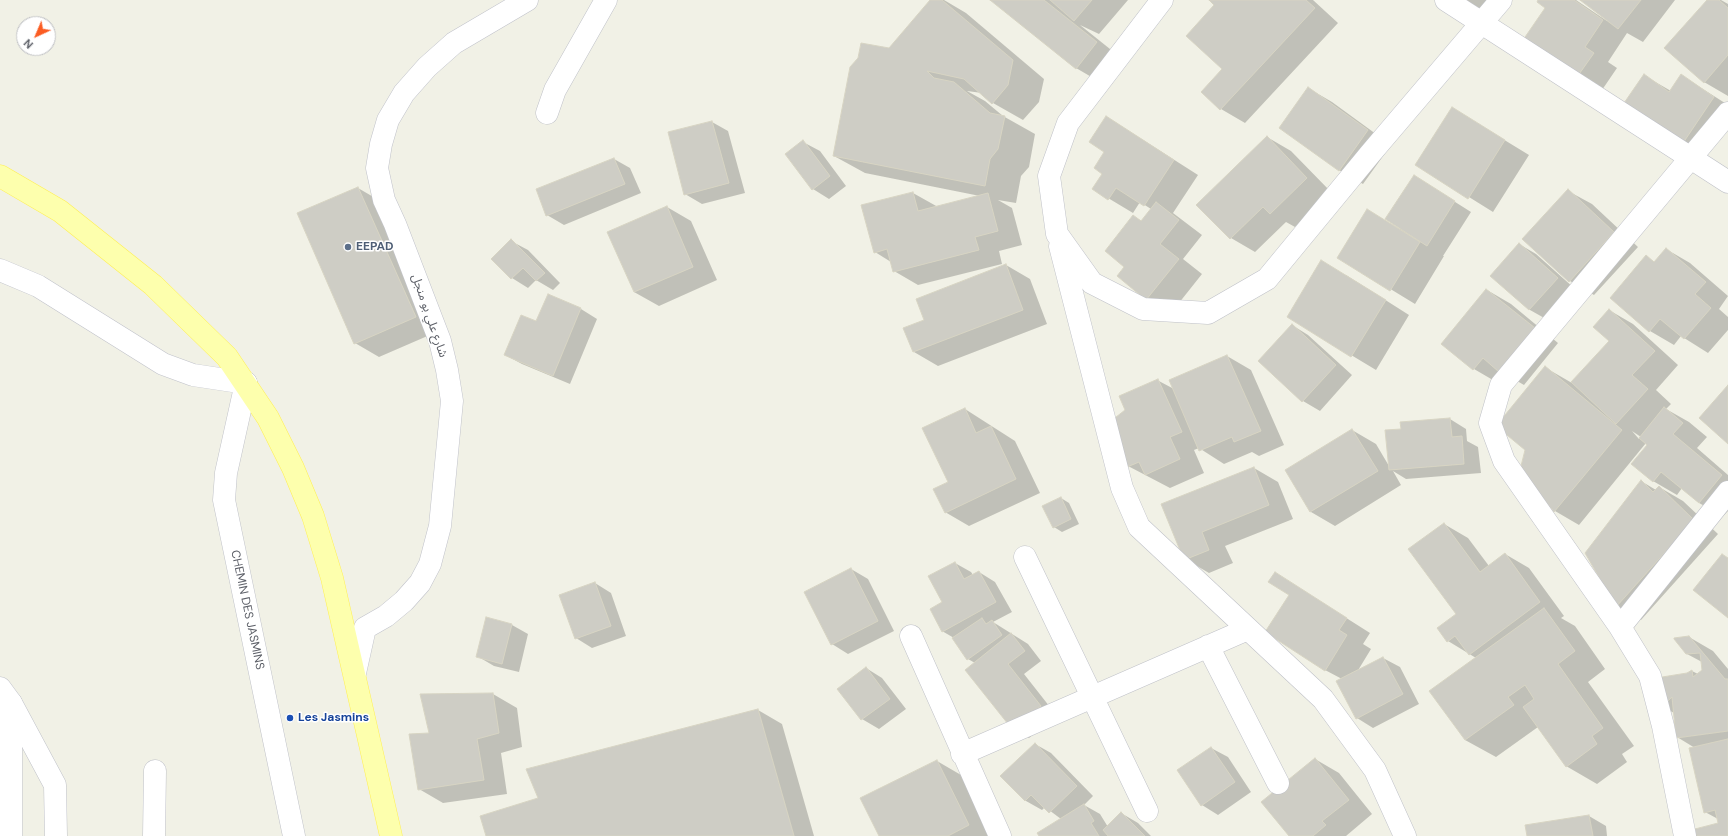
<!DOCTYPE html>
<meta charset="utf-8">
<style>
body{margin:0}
#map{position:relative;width:1728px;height:836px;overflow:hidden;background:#f1f1e6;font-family:"DM Sans",sans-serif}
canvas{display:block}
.north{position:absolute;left:16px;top:16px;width:40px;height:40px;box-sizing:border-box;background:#fff;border:1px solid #bebfc3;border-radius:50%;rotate:224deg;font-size:11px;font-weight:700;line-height:16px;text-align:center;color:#5d6068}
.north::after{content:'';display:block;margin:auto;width:14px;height:18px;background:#fb5c22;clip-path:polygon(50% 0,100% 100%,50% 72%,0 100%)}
</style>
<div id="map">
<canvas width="1728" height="836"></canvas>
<div class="north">N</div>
</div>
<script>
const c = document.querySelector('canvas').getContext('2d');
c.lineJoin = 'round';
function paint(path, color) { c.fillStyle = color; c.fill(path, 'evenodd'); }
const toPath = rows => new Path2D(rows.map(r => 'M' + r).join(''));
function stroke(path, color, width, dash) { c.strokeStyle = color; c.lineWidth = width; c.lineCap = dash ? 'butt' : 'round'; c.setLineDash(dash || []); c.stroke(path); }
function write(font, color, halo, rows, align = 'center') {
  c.font = font + ' "DM Sans","Noto Sans Arabic",sans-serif'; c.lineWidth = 3; c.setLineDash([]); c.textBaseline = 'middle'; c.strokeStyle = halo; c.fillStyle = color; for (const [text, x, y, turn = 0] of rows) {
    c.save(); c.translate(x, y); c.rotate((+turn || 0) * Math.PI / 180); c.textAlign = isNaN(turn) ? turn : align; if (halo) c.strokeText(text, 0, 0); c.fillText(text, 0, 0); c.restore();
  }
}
paint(toPath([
 [931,0,944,0,966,13,1044,79,1039,102,1023,120,993,103,982,93,967,91,985,101,1003,116,1035,134,1029,167,1021,176,1016,203,998,200,1012,208,1022,245,999,251,1002,264,918,285,894,271,891,262,875,252,913,193,938,207,980,196,865,173,834,156,889,49],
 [991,0,1128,0,1099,34,1080,25,1120,57,1100,82,1076,68],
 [1210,0,1313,0,1338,23,1245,123,1221,109,1223,69,1216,5],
 [1465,0,1498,0,1488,13],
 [1540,0,1576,0,1607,21,1608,20,1582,0,1675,0,1643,42,1627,33,1608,62,1617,68,1602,90,1578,76,1546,8],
 [1708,0,1721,0,1728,4,1728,96,1704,82],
 [1681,75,1728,105,1728,126,1705,159,1681,145,1645,76,1671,91],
 [1308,88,1332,102,1391,145,1363,184,1339,170],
 [1452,108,1529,155,1493,212,1416,164],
 [1107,117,1198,175,1173,213,1202,235,1183,259,1202,274,1171,313,1147,299,1126,267,1134,217,1142,221,1151,209,1140,202,1133,213,1093,189,1103,174],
 [712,122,728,131,745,193,702,204,685,194],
 [1267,137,1291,151,1331,192,1295,227,1286,222,1255,252,1231,238,1198,205],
 [803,142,820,151,846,186,829,199,813,189],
 [614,159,630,168,641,193,564,225,547,215],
 [1414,176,1471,212,1443,256,1444,256,1415,304,1338,257,1367,210,1400,229],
 [358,188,382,202,439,331,379,357,355,343],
 [1568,191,1592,204,1638,247,1594,295,1570,281,1524,239],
 [667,207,691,221,717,280,659,306,634,292],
 [511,241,528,250,560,283,553,290,536,280,528,288,512,278,493,259],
 [1519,244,1536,254,1574,288,1546,319,1530,310,1491,276],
 [1666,249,1690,263,1728,296,1719,309,1728,317,1728,330,1708,353,1681,336,1674,345,1650,331,1646,257,1655,262],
 [1006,265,1030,279,1047,324,938,366,914,352,925,321],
 [1346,275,1409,315,1376,370,1288,317],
 [1487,290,1511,304,1558,343,1524,385,1505,374,1498,383,1474,369],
 [548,296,581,309,597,319,570,384,522,364,505,355,537,322],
 [1609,310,1633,324,1678,365,1656,390,1671,404,1666,409,1689,422,1707,437,1697,448,1728,475,1728,511,1723,516,1699,503,1682,488,1677,495,1653,481,1648,445,1646,443,1579,525,1555,511,1521,469,1546,368,1572,383,1610,341],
 [1632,431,1641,437,1639,439],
 [1292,325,1308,335,1352,375,1320,411,1303,401,1259,361],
 [1227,356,1251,370,1284,445,1259,456,1252,452,1224,464,1199,448,1194,450,1204,473,1170,488,1128,466,1127,410,1157,380,1174,389],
 [965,409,1015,441,1040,493,969,526,945,512,949,482],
 [1450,419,1466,429,1467,441,1478,447,1481,473,1406,479,1393,471,1401,485,1335,526,1311,512,1286,471,1352,430,1376,444,1389,466,1402,430],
 [1254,468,1278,482,1293,519,1225,546,1233,563,1209,573,1185,559,1163,505],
 [1641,481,1656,490,1659,487,1683,501,1718,534,1641,620,1617,606],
 [1061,498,1069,503,1079,524,1062,532,1054,527],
 [1444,524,1468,538,1489,566,1505,554,1529,568,1564,616,1561,618,1575,626,1605,669,1588,682,1634,746,1622,754,1627,762,1597,784,1566,766,1538,727,1496,757,1465,740,1476,658,1448,641,1458,614],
 [955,563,971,572,973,575,979,572,995,582,1012,612,993,622,1028,644,1041,661,1024,674,1057,716,1029,738,1012,728,975,663,968,659,954,638,942,631,944,603],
 [851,569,868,579,894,631,848,654,832,644],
 [595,583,611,593,626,636,592,648,576,638],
 [1299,588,1370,633,1363,644,1371,649,1357,672,1383,658,1400,667,1419,704,1373,728,1357,718,1342,679,1325,670,1290,595],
 [487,619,512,625,528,634,519,672,494,666,477,656],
 [1689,637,1713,651,1728,669,1728,836,1697,836,1719,823,1718,819,1705,812,1695,748,1677,737,1674,713,1663,707,1688,674,1692,671,1698,674,1703,670,1702,662,1687,654],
 [866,668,882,678,906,709,879,729,862,719,839,689],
 [493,694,517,708,522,747,501,753,507,794,443,803,419,789,431,734],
 [758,710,782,724,814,836,487,836,539,798],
 [1035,744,1051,753,1093,796,1084,805,1100,814,1108,827,1121,813,1138,823,1151,836,1040,836,1061,819,1045,807,1042,810,1026,801,1002,776],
 [1211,748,1228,757,1251,792,1218,815,1202,805],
 [1315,759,1339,773,1372,814,1346,836,1291,836],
 [937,761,961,775,991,836,880,836],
 [1589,816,1606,826,1607,836,1528,836]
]), '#0003');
const building = toPath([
 [930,0,942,0,1013,60,1008,85,992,104,964,79,927,71,934,78,954,82,990,113,1005,116,998,149,990,159,985,186,833,156,850,67,858,58,861,43,889,48,930,0],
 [990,0,1044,0,1097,42,1076,69,990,0],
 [1050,0,1092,0,1074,21,1050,0],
 [1209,0,1306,0,1315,8,1220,110,1201,92,1222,69,1186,36,1214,5,1209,0],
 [1538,0,1574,0,1603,20,1585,47,1594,53,1577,77,1523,40,1545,8,1537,2,1538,0],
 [1580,0,1641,0,1618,29,1580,0],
 [1707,0,1719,0,1728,8,1728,55,1704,83,1664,48,1707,0],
 [1644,74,1669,92,1681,74,1714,97,1681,146,1622,106,1644,74],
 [1308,87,1368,130,1339,171,1279,128,1308,87],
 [1452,107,1505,140,1468,199,1415,165,1452,107],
 [1106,116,1174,160,1144,206,1116,188,1108,200,1092,189,1102,174,1094,168,1104,152,1089,142,1106,116],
 [712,121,729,183,684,195,668,132,712,121],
 [1267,136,1307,178,1270,214,1263,207,1230,239,1196,205,1267,136],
 [803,140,830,176,812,190,785,154,803,140],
 [614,158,625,184,546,216,536,189,614,158],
 [1414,175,1455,201,1427,246,1385,219,1414,175],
 [358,187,416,317,354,344,297,213,358,187],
 [1568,189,1614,232,1569,282,1522,239,1568,189],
 [913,192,918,211,988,193,998,231,975,237,979,250,893,272,887,249,874,253,861,205,913,192],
 [1156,202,1179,220,1160,244,1179,259,1146,300,1117,276,1124,267,1105,251,1133,215,1141,221,1156,202],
 [667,206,693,267,634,292,607,232,667,206],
 [1367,209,1420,242,1390,291,1337,258,1367,209],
 [511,239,545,273,536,281,523,268,511,279,491,259,511,239],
 [1519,243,1558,278,1529,310,1490,276,1519,243],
 [1666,248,1706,282,1695,294,1711,308,1684,339,1660,319,1649,332,1610,298,1646,255,1654,262,1666,248],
 [1321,260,1386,300,1351,357,1287,317,1321,260],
 [1006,264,1023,310,913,352,903,328,924,320,916,299,1006,264],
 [1486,289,1535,328,1499,372,1483,358,1473,370,1441,344,1486,289],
 [548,294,581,308,553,376,504,355,521,315,536,321,548,294],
 [1609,309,1655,351,1632,375,1648,389,1616,424,1571,382,1609,341,1593,327,1609,309],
 [1292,324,1336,365,1302,402,1258,361,1292,324],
 [1227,355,1261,431,1234,442,1232,437,1199,451,1169,380,1227,355],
 [1545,366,1622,430,1554,512,1520,470,1525,450,1496,426,1545,366],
 [1158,379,1182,432,1170,437,1180,459,1145,475,1139,462,1127,467,1111,421,1125,410,1119,396,1158,379],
 [1728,385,1728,444,1699,418,1728,385],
 [1664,407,1683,423,1673,434,1722,475,1699,503,1661,472,1653,482,1631,464,1647,445,1639,438,1664,407],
 [965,408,976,433,991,426,1016,479,945,513,933,489,948,482,922,428,965,408],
 [1450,418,1452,437,1462,436,1464,464,1389,470,1385,430,1401,429,1400,422,1450,418],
 [1352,429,1378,471,1310,512,1285,470,1352,429],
 [1254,467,1269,505,1202,532,1209,550,1184,560,1161,504,1254,467],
 [1641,480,1653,492,1659,486,1694,520,1616,607,1585,553,1641,480],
 [1061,497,1071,519,1053,528,1042,506,1061,497],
 [1444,523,1480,572,1505,553,1540,602,1469,655,1455,636,1447,642,1437,628,1456,614,1408,549,1444,523],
 [1722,554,1728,558,1728,618,1693,590,1722,554],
 [955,562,964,579,979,571,996,602,942,632,930,609,942,602,928,576,955,562],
 [851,568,878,621,831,645,804,592,851,568],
 [1275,572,1347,618,1339,630,1347,635,1325,671,1265,632,1289,595,1268,582,1275,572],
 [595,582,611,626,575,639,559,595,595,582],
 [1544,608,1575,651,1558,664,1603,728,1592,736,1597,744,1566,767,1523,707,1534,699,1525,685,1508,697,1514,705,1465,740,1429,691,1544,608],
 [486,617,512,624,502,664,476,657,486,617],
 [982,618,986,624,992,620,1002,635,967,660,952,638,982,618],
 [1011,633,1025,651,1008,664,1041,706,1012,729,965,670,1011,633],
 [1689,636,1725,679,1728,679,1728,731,1676,738,1672,697,1662,707,1656,678,1687,673,1692,670,1693,677,1702,670,1700,653,1686,654,1674,639,1674,638,1689,636],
 [1383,657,1403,694,1356,719,1336,681,1383,657],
 [866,667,890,699,861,720,837,689,866,667],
 [493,693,499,733,477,739,484,780,418,790,409,734,429,733,420,694,493,693],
 [758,709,794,836,486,836,480,816,538,798,526,769,758,709],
 [1728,739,1728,836,1696,836,1695,829,1718,823,1715,810,1704,813,1689,748,1728,739],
 [1035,743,1077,786,1049,813,1031,795,1025,801,1000,776,1035,743],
 [1211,747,1235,782,1201,806,1177,770,1211,747],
 [1315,758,1349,800,1322,821,1326,825,1313,836,1289,836,1261,802,1315,758],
 [937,760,969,825,948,836,879,836,860,798,937,760],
 [1084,804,1094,821,1091,823,1099,836,1039,836,1037,833,1084,804],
 [1121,812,1145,836,1108,836,1103,830,1121,812],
 [1589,815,1593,836,1527,836,1525,825,1589,815]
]);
paint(building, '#cecdc5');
stroke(building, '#d7d4c3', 1);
const street = toPath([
 [1162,0,1068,123,1049,176,1057,234,1092,283,1143,309,1208,313,1267,279,1370,154,1501,0],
 [1446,0,1728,182],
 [547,113,555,90,606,0],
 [1060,246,1122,488,1139,527,1323,699,1375,770,1405,836],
 [246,383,226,473,224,500,294,836],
 [1025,557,1147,811],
 [1620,627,1728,492],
 [911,636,1000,836],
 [1208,646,1278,783],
 [11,703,55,785,56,836],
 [962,754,1248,629],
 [154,836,155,771],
 [1685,836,1663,726,1650,676,1620,627,1504,461,1490,423,1501,385,1728,113]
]);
const secondary = toPath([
 [0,270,38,286,163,364,193,375,246,383],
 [355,673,365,628,386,616,404,601,420,583,430,564,440,526,452,401,447,370,440,341,395,224,384,200,377,168,381,144,388,120,404,93,427,67,454,43,527,0],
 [0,688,11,703,11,836]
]);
const primary = toPath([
 [0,176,60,211,153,285,227,357,268,418,293,468,313,516,332,578,391,836]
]);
stroke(street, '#bfc1c8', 23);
stroke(secondary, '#c0c2ca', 23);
stroke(primary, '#ffef51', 23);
stroke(street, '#fff', 22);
stroke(secondary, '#fff', 22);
stroke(primary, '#fdffad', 22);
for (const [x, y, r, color] of [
 [348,247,4,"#5c6f8a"],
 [290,718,4,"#1a4fb4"]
]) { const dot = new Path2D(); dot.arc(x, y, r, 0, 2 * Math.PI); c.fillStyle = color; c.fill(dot); stroke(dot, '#fff', 1.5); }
write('bold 12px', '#4e5e75', '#fff', [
 ["EEPAD",356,247]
], 'left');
write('12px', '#5d6068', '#fff', [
 ["شارع علي بو منجل",429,316,71],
 ["CHEMIN DES JASMINS",247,610,78]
]);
write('bold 12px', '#164399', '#fff', [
 ["Les Jasmins",298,718]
], 'left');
</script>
